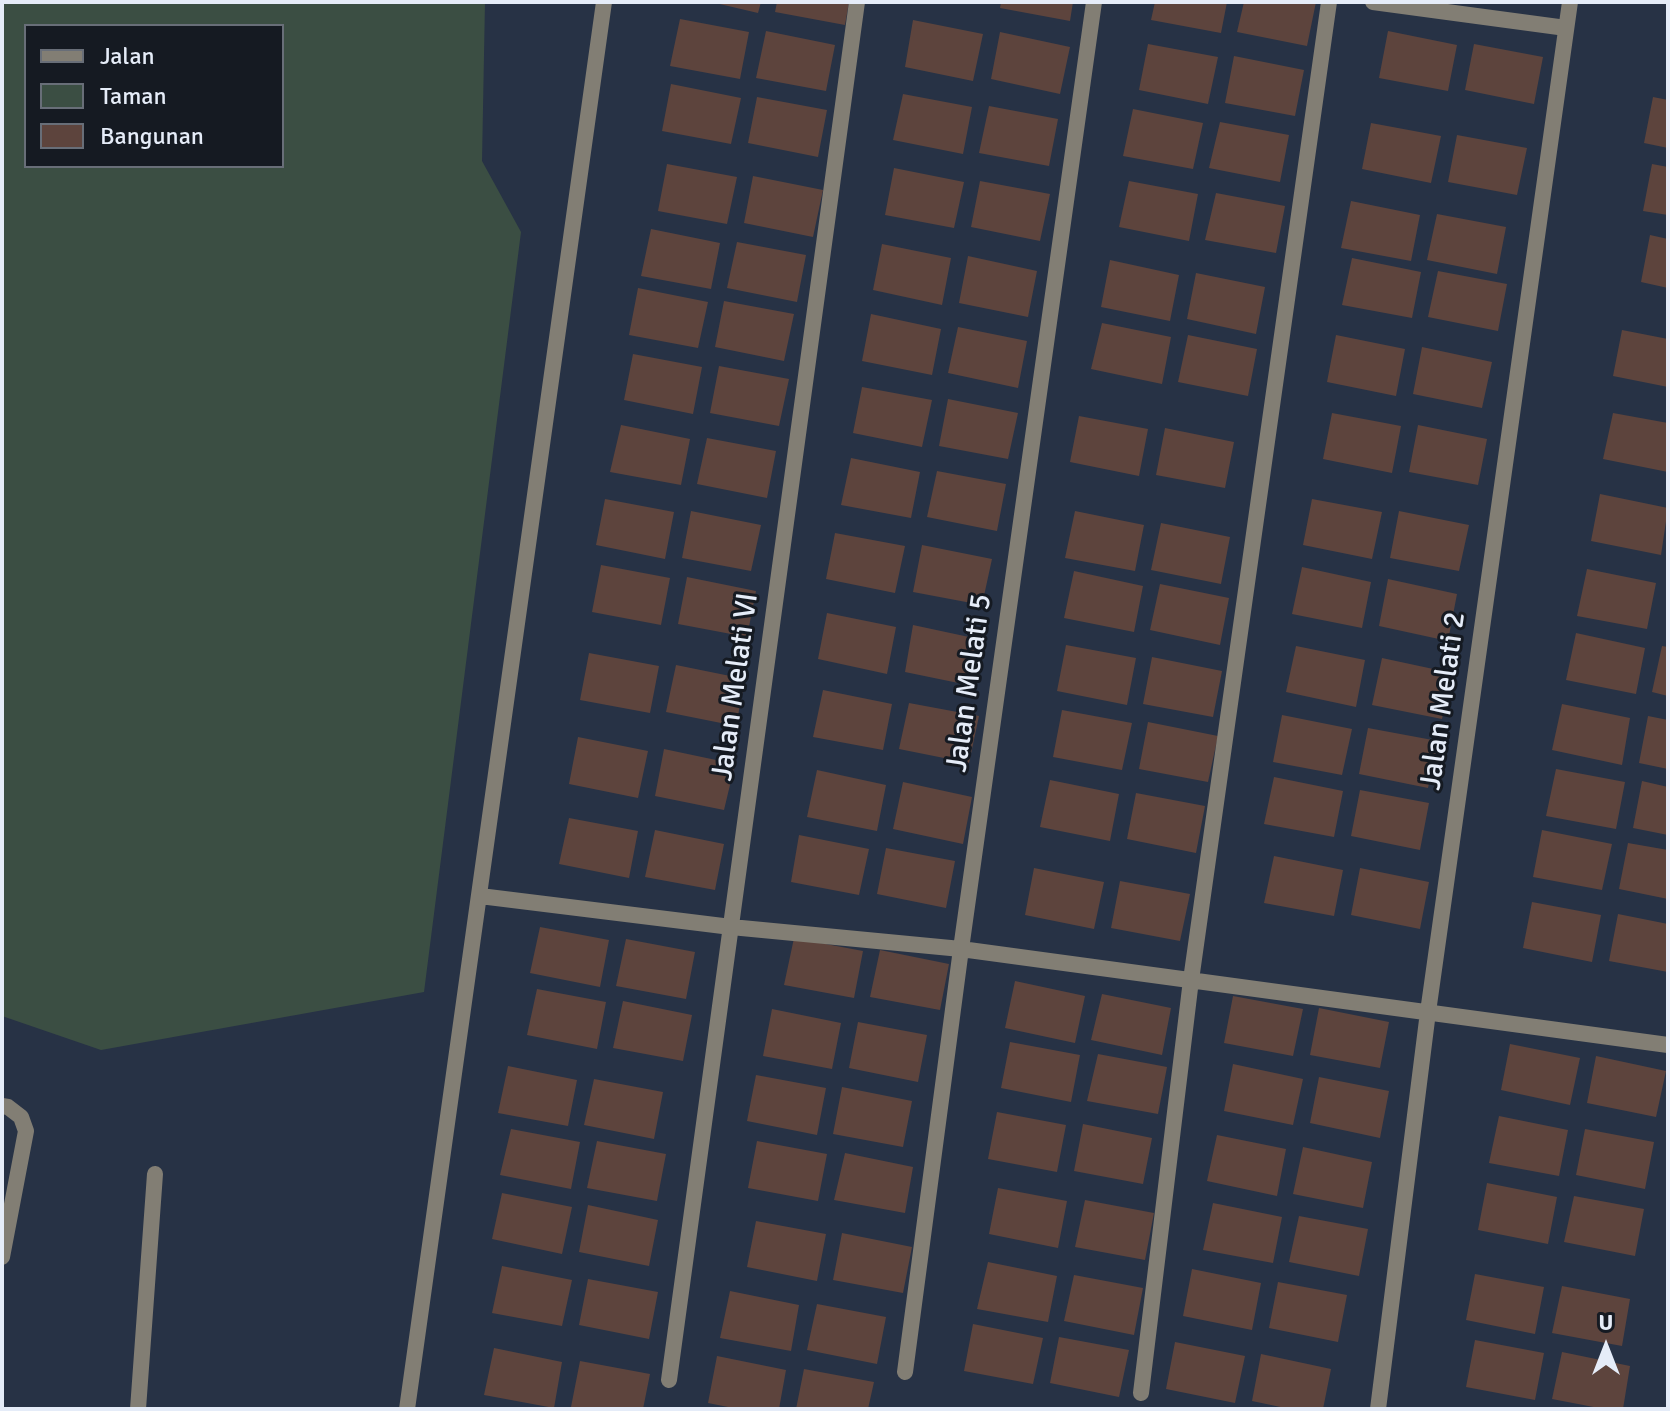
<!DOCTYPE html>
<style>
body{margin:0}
#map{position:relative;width:1670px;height:1411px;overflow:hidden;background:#273245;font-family:Signika,sans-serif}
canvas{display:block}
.frame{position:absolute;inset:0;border:4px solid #e5ecf8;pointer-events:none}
.legend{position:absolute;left:24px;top:24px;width:260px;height:144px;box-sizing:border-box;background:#151a22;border:2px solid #686e78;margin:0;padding:10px 14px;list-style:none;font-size:24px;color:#e5ecf8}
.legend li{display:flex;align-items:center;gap:16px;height:40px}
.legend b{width:40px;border:2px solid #686e78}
.north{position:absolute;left:1566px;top:1307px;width:80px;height:80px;-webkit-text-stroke:6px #151a22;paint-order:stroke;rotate:0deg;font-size:22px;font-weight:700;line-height:32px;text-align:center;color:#e5ecf8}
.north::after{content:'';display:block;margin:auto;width:28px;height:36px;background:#e5ecf8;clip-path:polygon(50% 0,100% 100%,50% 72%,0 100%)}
</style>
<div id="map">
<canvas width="1670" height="1411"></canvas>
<div class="frame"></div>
<ul class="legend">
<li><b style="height:10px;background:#827e74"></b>Jalan</li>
<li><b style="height:22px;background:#3b4e43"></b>Taman</li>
<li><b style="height:22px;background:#5d443d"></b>Bangunan</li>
</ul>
<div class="north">U</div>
</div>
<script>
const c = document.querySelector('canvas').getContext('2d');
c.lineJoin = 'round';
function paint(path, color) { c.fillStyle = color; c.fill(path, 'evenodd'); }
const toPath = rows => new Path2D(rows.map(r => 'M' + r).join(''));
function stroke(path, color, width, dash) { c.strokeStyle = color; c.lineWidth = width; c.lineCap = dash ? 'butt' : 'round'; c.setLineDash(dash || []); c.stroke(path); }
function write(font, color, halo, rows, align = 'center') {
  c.font = font + ' Signika,sans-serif'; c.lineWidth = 6; c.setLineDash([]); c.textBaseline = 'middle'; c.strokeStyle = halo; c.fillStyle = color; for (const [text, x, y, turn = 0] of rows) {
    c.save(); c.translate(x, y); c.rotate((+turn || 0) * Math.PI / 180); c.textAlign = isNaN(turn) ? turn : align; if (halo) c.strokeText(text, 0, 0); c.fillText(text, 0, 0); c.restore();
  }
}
paint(toPath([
 [2,2,485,2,482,161,521,232,424,992,101,1050,2,1016],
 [26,26,282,26,282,166,26,166]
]), '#3b4e43');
paint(toPath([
 [711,2,761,2,758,13],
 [777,2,849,2,845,25,775,12],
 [1001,2,1073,2,1070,21,1000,8],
 [1155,2,1227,2,1221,33,1151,20],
 [1244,2,1316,2,1307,46,1237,32],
 [680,19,749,32,740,79,670,66],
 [913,20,983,34,973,81,905,67],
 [766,31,835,45,826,91,756,78],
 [1388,31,1457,45,1448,91,1379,78],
 [1000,32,1070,47,1060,94,991,79],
 [1148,44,1218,57,1208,104,1139,90],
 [1474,44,1543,57,1534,104,1465,90],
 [1234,56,1304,70,1295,116,1225,103],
 [671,84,741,98,731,144,662,131],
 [903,94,972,107,963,154,893,140],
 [757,97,827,110,818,157,748,143],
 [1653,97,1668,100,1668,148,1644,143],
 [989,106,1058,119,1049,166,979,153],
 [1133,109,1203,123,1193,169,1123,156],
 [1220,122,1289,135,1280,182,1209,168],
 [1371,123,1441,136,1431,183,1362,169],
 [1457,135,1527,148,1517,195,1448,182],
 [667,164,737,177,727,224,658,211],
 [1652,164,1668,167,1668,215,1643,211],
 [894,168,964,182,954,228,885,215],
 [753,176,823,190,813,237,744,223],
 [980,181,1050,194,1040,241,971,227],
 [1129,181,1198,194,1189,241,1119,227],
 [1216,193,1285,206,1276,253,1205,240],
 [1351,201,1420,215,1411,261,1341,248],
 [1437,214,1506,227,1497,274,1427,260],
 [651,229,720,243,711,289,641,276],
 [1650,235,1668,239,1668,288,1641,282],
 [737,242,806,255,797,302,727,288],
 [882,244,951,258,942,305,873,290],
 [968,256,1037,271,1028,317,959,303],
 [1352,258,1421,272,1412,318,1342,305],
 [1110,260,1179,275,1170,321,1101,307],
 [1438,271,1507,284,1498,331,1428,317],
 [1196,273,1265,287,1256,334,1187,319],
 [638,288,708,302,698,348,629,335],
 [724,301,794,314,784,361,715,347],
 [871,314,941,329,932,375,862,361],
 [1102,323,1171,337,1162,384,1091,369],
 [958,327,1027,341,1018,388,948,373],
 [1622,330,1668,339,1668,387,1613,376],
 [1188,335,1257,349,1248,396,1178,382],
 [1336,335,1405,349,1396,396,1327,382],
 [1422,347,1492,362,1482,408,1413,394],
 [633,354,702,367,693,414,624,400],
 [719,366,789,379,779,426,710,413],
 [862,387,932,400,922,447,853,433],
 [948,399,1018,413,1008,459,939,446],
 [1332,413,1401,426,1392,473,1323,459],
 [1613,413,1668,423,1668,472,1603,459],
 [1079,416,1148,429,1139,476,1070,462],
 [621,425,690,439,681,485,610,472],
 [1418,425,1487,439,1478,485,1409,472],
 [1165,428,1234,442,1225,488,1156,475],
 [707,438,776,451,767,498,697,484],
 [851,458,920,472,911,518,841,505],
 [937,471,1006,484,997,531,927,517],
 [1600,494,1668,508,1661,555,1591,541],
 [605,499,674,512,665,559,596,545],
 [1312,499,1382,512,1372,559,1303,545],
 [691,511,761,525,751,571,682,558],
 [1075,511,1144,525,1135,571,1065,558],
 [1399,511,1469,525,1459,571,1390,558],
 [1161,523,1230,537,1221,584,1151,570],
 [835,533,905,546,895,593,826,579],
 [922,545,992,559,982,605,913,592],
 [601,565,670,578,661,625,592,612],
 [1302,567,1371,582,1362,628,1292,614],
 [1587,569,1656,583,1647,629,1577,616],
 [1074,571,1143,586,1134,632,1064,618],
 [687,577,756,591,747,637,678,624],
 [1388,579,1457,594,1448,641,1379,626],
 [1160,584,1229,598,1220,645,1150,630],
 [827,613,896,627,887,674,818,659],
 [913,625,983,640,973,686,905,672],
 [1576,633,1645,648,1636,694,1566,680],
 [1066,645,1136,658,1127,705,1057,691],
 [1296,646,1365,660,1356,707,1286,692],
 [1662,646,1668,647,1668,696,1652,692],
 [589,653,659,666,650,713,580,700],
 [1152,657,1222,671,1213,717,1143,704],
 [1382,658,1452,673,1442,719,1372,705],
 [676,665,745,679,736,726,666,712],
 [823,690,892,704,883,750,813,737],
 [909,703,979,716,969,763,899,749],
 [1562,704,1630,718,1622,765,1552,750],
 [1062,710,1132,723,1122,770,1053,757],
 [1282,715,1352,729,1342,775,1273,762],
 [1648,716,1668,720,1668,769,1639,763],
 [1148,722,1218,736,1208,782,1139,769],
 [1368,728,1438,741,1428,788,1359,774],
 [578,737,648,751,638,798,569,784],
 [664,749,735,764,724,810,655,796],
 [1556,769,1625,782,1616,829,1546,816],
 [817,770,886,785,877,831,807,817],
 [1274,777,1343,791,1334,837,1264,824],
 [1050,780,1119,794,1110,841,1040,827],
 [1642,781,1668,787,1668,835,1633,828],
 [903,782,972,797,963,844,893,829],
 [1360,790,1429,803,1420,850,1351,836],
 [1136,793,1205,806,1196,853,1127,839],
 [569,818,638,831,629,878,559,864],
 [655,830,724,844,715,890,645,877],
 [1542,830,1612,844,1602,890,1533,877],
 [799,835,869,849,859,895,791,882],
 [1628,843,1668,850,1668,899,1619,889],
 [886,848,955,861,946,908,877,894],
 [1274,856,1343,870,1334,916,1264,903],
 [1034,868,1104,882,1094,929,1025,915],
 [1360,868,1429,882,1420,929,1351,915],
 [1120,881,1190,894,1180,941,1111,928],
 [1532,902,1601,915,1592,962,1523,948],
 [1618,914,1668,924,1668,972,1609,961],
 [540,927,609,940,600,987,530,973],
 [794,938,863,951,854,998,784,985],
 [626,939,695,952,686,999,616,986],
 [880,950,949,964,940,1010,870,997],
 [1015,981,1085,996,1075,1043,1005,1028],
 [537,989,606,1002,597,1049,527,1035],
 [1102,994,1171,1008,1162,1055,1091,1040],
 [1233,996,1303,1009,1293,1056,1224,1043],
 [623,1001,692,1015,683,1061,613,1048],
 [1319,1008,1389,1022,1380,1068,1310,1055],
 [772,1009,841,1023,832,1069,763,1056],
 [858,1022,927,1035,918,1082,849,1068],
 [1010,1042,1080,1055,1071,1102,1001,1088],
 [1510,1044,1580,1058,1570,1105,1501,1090],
 [1098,1054,1167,1067,1158,1114,1087,1101],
 [1596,1056,1666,1071,1656,1117,1587,1103],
 [1233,1064,1303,1079,1293,1125,1224,1111],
 [508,1066,577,1080,568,1126,498,1113],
 [756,1075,826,1088,817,1135,747,1121],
 [1319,1077,1389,1091,1380,1138,1310,1123],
 [594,1079,663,1092,654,1139,584,1125],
 [842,1087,912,1101,903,1147,833,1134],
 [997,1112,1066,1125,1057,1172,988,1159],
 [1499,1116,1568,1130,1559,1176,1489,1163],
 [1083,1124,1152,1138,1143,1184,1074,1171],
 [511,1129,580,1142,571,1189,500,1175],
 [1585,1129,1654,1142,1645,1189,1576,1175],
 [1217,1135,1286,1149,1277,1196,1207,1181],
 [597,1141,666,1154,657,1201,587,1188],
 [757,1141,827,1154,818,1201,748,1188],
 [1303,1147,1372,1162,1363,1208,1293,1194],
 [845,1153,913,1167,905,1213,834,1200],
 [1487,1183,1557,1197,1548,1244,1478,1230],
 [998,1188,1067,1201,1058,1248,989,1234],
 [502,1193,572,1207,562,1254,492,1239],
 [1574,1196,1644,1209,1635,1256,1564,1242],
 [1085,1200,1154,1213,1145,1260,1075,1247],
 [1213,1203,1282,1217,1273,1263,1203,1250],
 [588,1205,658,1220,649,1266,579,1252],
 [1299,1216,1368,1229,1359,1276,1289,1262],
 [756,1221,826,1234,817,1281,747,1267],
 [842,1233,912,1247,903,1293,833,1280],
 [988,1262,1057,1276,1048,1322,977,1309],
 [502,1266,572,1280,562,1326,492,1313],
 [1192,1269,1261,1283,1252,1330,1183,1316],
 [1475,1274,1544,1287,1535,1334,1466,1320],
 [1074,1275,1143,1288,1134,1335,1064,1321],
 [588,1279,658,1292,649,1339,579,1325],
 [1278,1282,1347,1295,1338,1342,1269,1328],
 [1562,1286,1630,1299,1622,1346,1552,1333],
 [730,1291,799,1305,791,1351,720,1338],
 [817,1304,886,1317,877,1364,807,1350],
 [973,1324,1043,1338,1033,1384,964,1371],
 [1059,1337,1129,1350,1119,1397,1050,1383],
 [1475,1340,1544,1353,1535,1400,1466,1387],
 [1175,1342,1245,1356,1235,1403,1166,1389],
 [494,1348,562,1362,554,1408,484,1395],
 [1562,1352,1630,1366,1623,1409,1604,1409,1552,1399],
 [1261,1354,1331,1369,1323,1409,1290,1409,1252,1401],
 [717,1356,786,1370,779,1409,738,1409,708,1403],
 [580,1361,650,1374,643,1409,571,1407],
 [804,1369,874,1382,868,1409,796,1409]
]), '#5d443d');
stroke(toPath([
 [1373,2,1566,28],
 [480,896,731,927,961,949,1668,1045],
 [2,1106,8,1107,21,1117,26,1131,2,1257],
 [905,1372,961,949,1094,2],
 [669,1380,857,2],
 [1141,1393,1191,980,1329,2],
 [138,1409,155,1174],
 [407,1409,604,2],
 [1378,1409,1428,1012,1570,2]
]), '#827e74', 16);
write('30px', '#e5ecf8', '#151a22', [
 ["Jalan Melati 5",970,683,-82],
 ["Jalan Melati VI",736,687,-82],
 ["Jalan Melati 2",1444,701,-82]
]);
</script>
